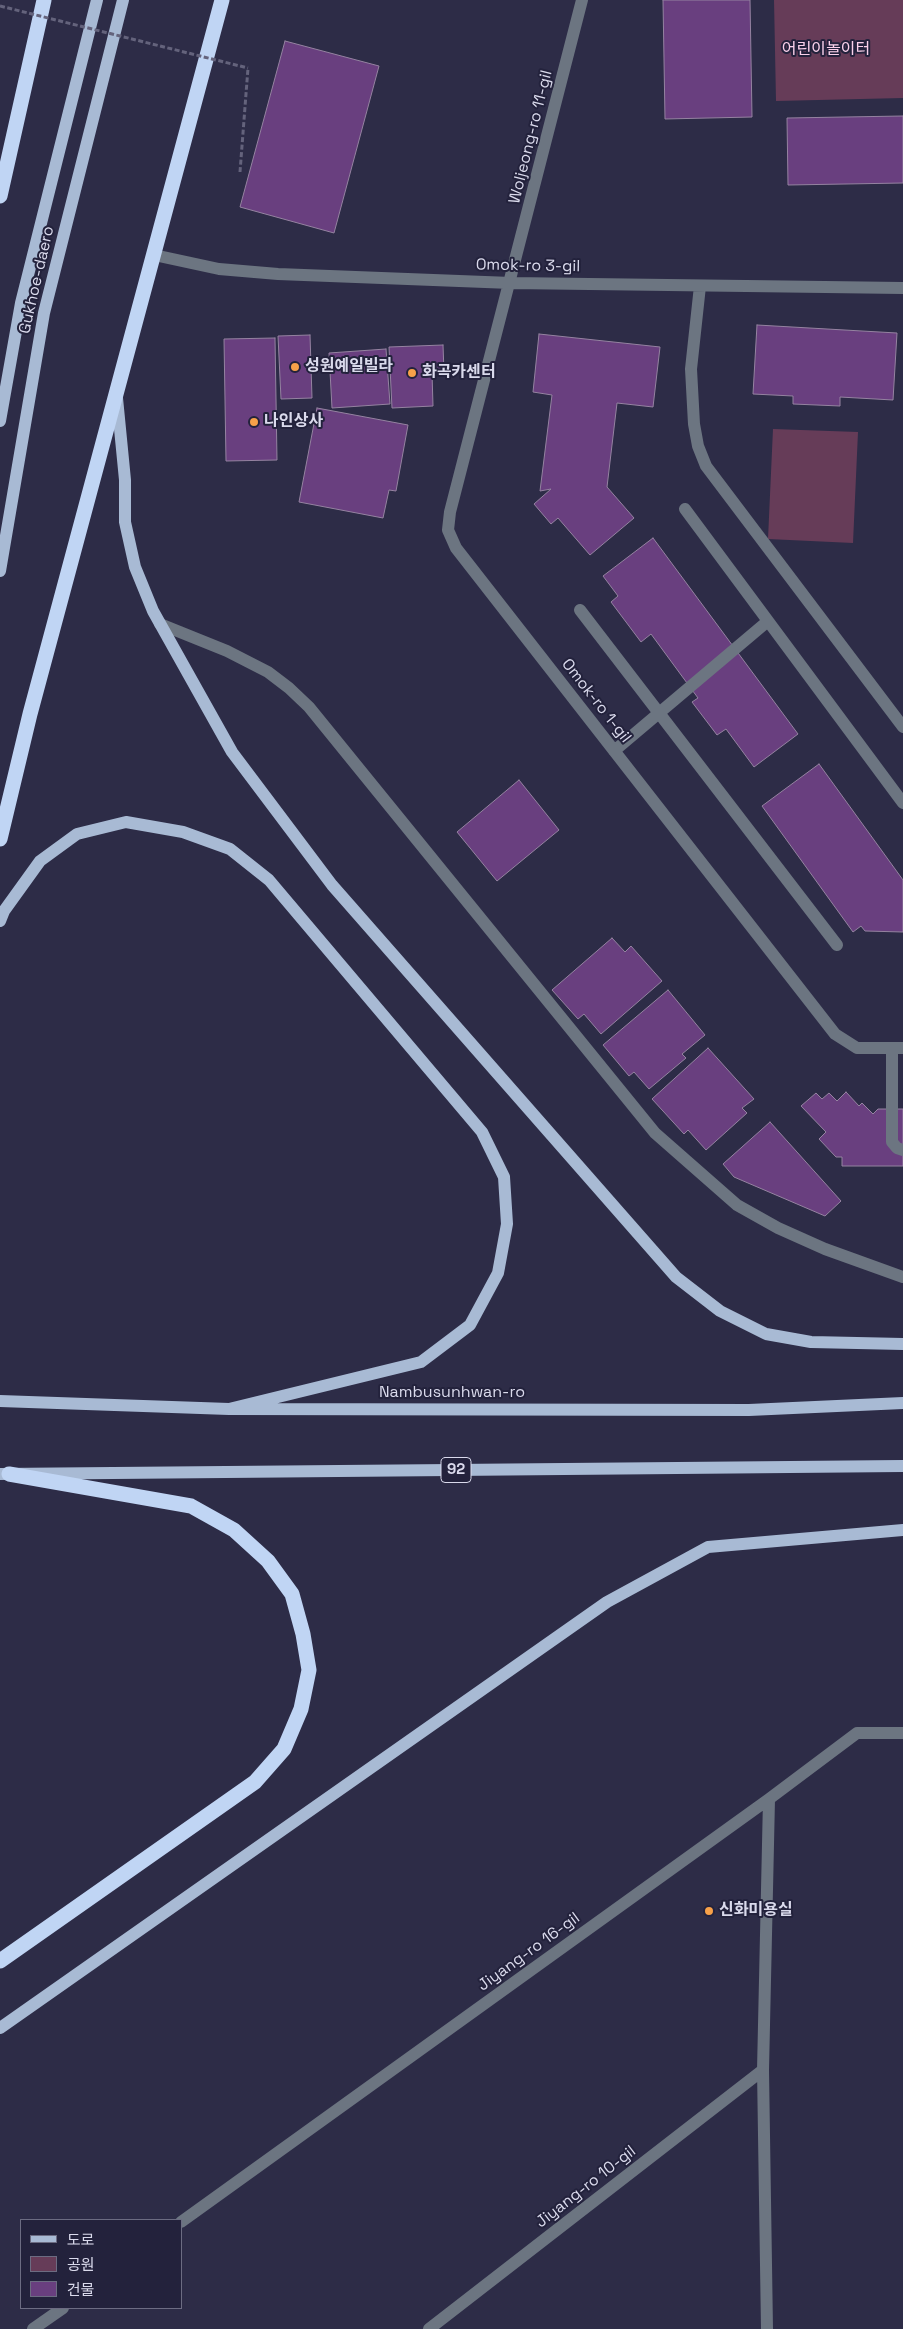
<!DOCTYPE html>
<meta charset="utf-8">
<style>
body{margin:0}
#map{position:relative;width:903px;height:2329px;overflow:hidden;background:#2d2c47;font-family:"Space Grotesk","Noto Sans KR",sans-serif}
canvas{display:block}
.legend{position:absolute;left:20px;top:2219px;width:162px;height:90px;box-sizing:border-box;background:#23223c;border:1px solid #6c6c82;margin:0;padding:6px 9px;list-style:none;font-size:15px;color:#dadaec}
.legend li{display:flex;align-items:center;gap:10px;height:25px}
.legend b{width:25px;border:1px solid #6c6c82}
</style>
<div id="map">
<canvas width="903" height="2329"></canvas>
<ul class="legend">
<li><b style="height:6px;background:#a8bad4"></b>도로</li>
<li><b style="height:14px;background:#663c58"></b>공원</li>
<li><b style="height:14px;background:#693f7f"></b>건물</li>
</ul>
</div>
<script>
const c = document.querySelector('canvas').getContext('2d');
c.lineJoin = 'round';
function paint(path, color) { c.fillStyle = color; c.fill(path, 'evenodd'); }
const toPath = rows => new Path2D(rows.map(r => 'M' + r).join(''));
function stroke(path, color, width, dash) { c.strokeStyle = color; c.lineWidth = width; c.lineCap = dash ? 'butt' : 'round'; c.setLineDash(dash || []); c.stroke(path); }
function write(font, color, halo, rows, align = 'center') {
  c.font = font + ' "Space Grotesk","Noto Sans KR",sans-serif'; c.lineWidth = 4; c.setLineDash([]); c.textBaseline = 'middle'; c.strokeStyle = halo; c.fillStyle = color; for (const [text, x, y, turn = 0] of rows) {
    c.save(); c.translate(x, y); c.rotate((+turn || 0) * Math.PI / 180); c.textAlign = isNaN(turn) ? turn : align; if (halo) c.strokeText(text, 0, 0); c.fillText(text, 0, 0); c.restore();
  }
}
paint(toPath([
 [774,0,903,0,903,98,776,101],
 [773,429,858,432,853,543,768,539]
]), '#663c58');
const building = toPath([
 [663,0,750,0,752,117,665,119,663,0],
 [285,41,379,66,334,233,240,207,285,41],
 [903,116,903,183,788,185,787,118,903,116],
 [757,325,897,333,893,400,840,397,840,406,793,404,793,396,753,394,757,325],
 [539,334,660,347,653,407,617,403,607,487,634,518,590,555,558,518,551,524,534,504,551,489,540,491,552,395,533,392,539,334],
 [310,335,312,398,281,399,278,336,310,335],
 [275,338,277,460,226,461,224,339,275,338],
 [443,345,444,372,432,373,433,406,392,408,389,347,443,345],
 [386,349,390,404,332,408,329,353,386,349],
 [317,408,408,425,396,491,389,490,383,518,299,502,317,408],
 [653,538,798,734,754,767,726,729,717,735,692,702,698,698,651,634,641,642,611,602,618,596,603,576,653,538],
 [819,764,903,880,903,932,865,931,861,926,853,932,762,806,819,764],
 [519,780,559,830,497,881,457,832,519,780],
 [612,938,625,952,631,946,662,981,601,1034,584,1014,578,1019,552,990,612,938],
 [668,990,705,1035,682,1054,686,1058,649,1089,634,1072,629,1076,603,1045,668,990],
 [708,1048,754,1099,742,1108,747,1113,706,1150,688,1130,684,1134,652,1099,708,1048],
 [846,1092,859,1106,862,1103,873,1114,878,1109,903,1109,903,1166,842,1166,842,1157,836,1157,819,1139,826,1132,801,1106,816,1093,822,1099,829,1093,837,1101,846,1092],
 [770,1122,841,1201,825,1216,734,1177,723,1164,770,1122]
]);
paint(building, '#693f7f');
stroke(building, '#9583a1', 1);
stroke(toPath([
 [240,172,248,68]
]), '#64637c', 3, [5, 2.5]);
stroke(toPath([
 [582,0,450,512,448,530,456,548,835,1034,857,1048,903,1048],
 [154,255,219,269,278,274,511,283,903,288],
 [700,286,691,369,694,424,698,446,706,466,903,727],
 [685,509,903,803],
 [580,610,837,945],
 [160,624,227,651,268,672,289,688,309,707,655,1133,737,1205,778,1228,825,1249,903,1277],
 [614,751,768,621],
 [892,1048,892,1142,897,1148,903,1150],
 [181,2222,769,1799,857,1733,903,1733],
 [33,2329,63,2308],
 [429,2329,763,2070],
 [767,2329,763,2070,769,1799]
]), '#6c7581', 12);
stroke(toPath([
 [117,398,125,480,125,522,135,567,153,611,232,752,332,885,676,1277,720,1311,766,1334,811,1342,903,1344],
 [0,421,21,303,97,0],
 [0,571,44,313,123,0],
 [0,921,4,911,40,861,77,834,126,822,183,832,230,849,269,880,482,1132,504,1177,507,1224,498,1273,470,1325,421,1362,229,1409],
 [0,1401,229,1409,749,1410,903,1403],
 [0,1474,903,1466],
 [0,2028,607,1602,708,1547,903,1530]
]), '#a8bad4', 12);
stroke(toPath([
 [0,196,44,0],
 [0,839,30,714,222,0],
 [0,1961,255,1782,284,1749,301,1709,309,1670,303,1634,292,1594,268,1561,234,1530,191,1506,9,1474]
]), '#c0d5f4', 15);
stroke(toPath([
 [0,6,248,68]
]), '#64637c', 3, [5, 2.5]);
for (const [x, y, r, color] of [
 [295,367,5,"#f7a149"],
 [412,373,5,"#f7a149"],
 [254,422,5,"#f7a149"],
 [709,1911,5,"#f7a149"]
]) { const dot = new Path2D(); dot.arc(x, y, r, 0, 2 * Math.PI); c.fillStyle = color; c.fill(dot); stroke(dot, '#23223c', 2); }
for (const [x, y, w] of [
 [456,1470,30]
]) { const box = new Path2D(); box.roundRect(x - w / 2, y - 12.5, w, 25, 4); c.fillStyle = '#23223c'; c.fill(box); stroke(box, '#dadaec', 1); }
write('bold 15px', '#dadaec', null, [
 ["92",456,1470]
]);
write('16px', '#f9d0ea', '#23223c', [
 ["어린이놀이터",826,50]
]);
write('16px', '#dadaec', '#23223c', [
 ["Woljeong-ro 11-gil",531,137,-76],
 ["Omok-ro 3-gil",528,266,1],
 ["Gukhoe-daero",37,280,-77],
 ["Omok-ro 1-gil",596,701,52],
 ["Nambusunhwan-ro",452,1393],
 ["Jiyang-ro 16-gil",529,1952,-36],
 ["Jiyang-ro 10-gil",586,2187,-38]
]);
write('bold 16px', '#dadaec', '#23223c', [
 ["성원예일빌라",305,367],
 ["화곡카센터",422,373],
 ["나인상사",264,422],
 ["신화미용실",719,1911]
], 'left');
</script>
